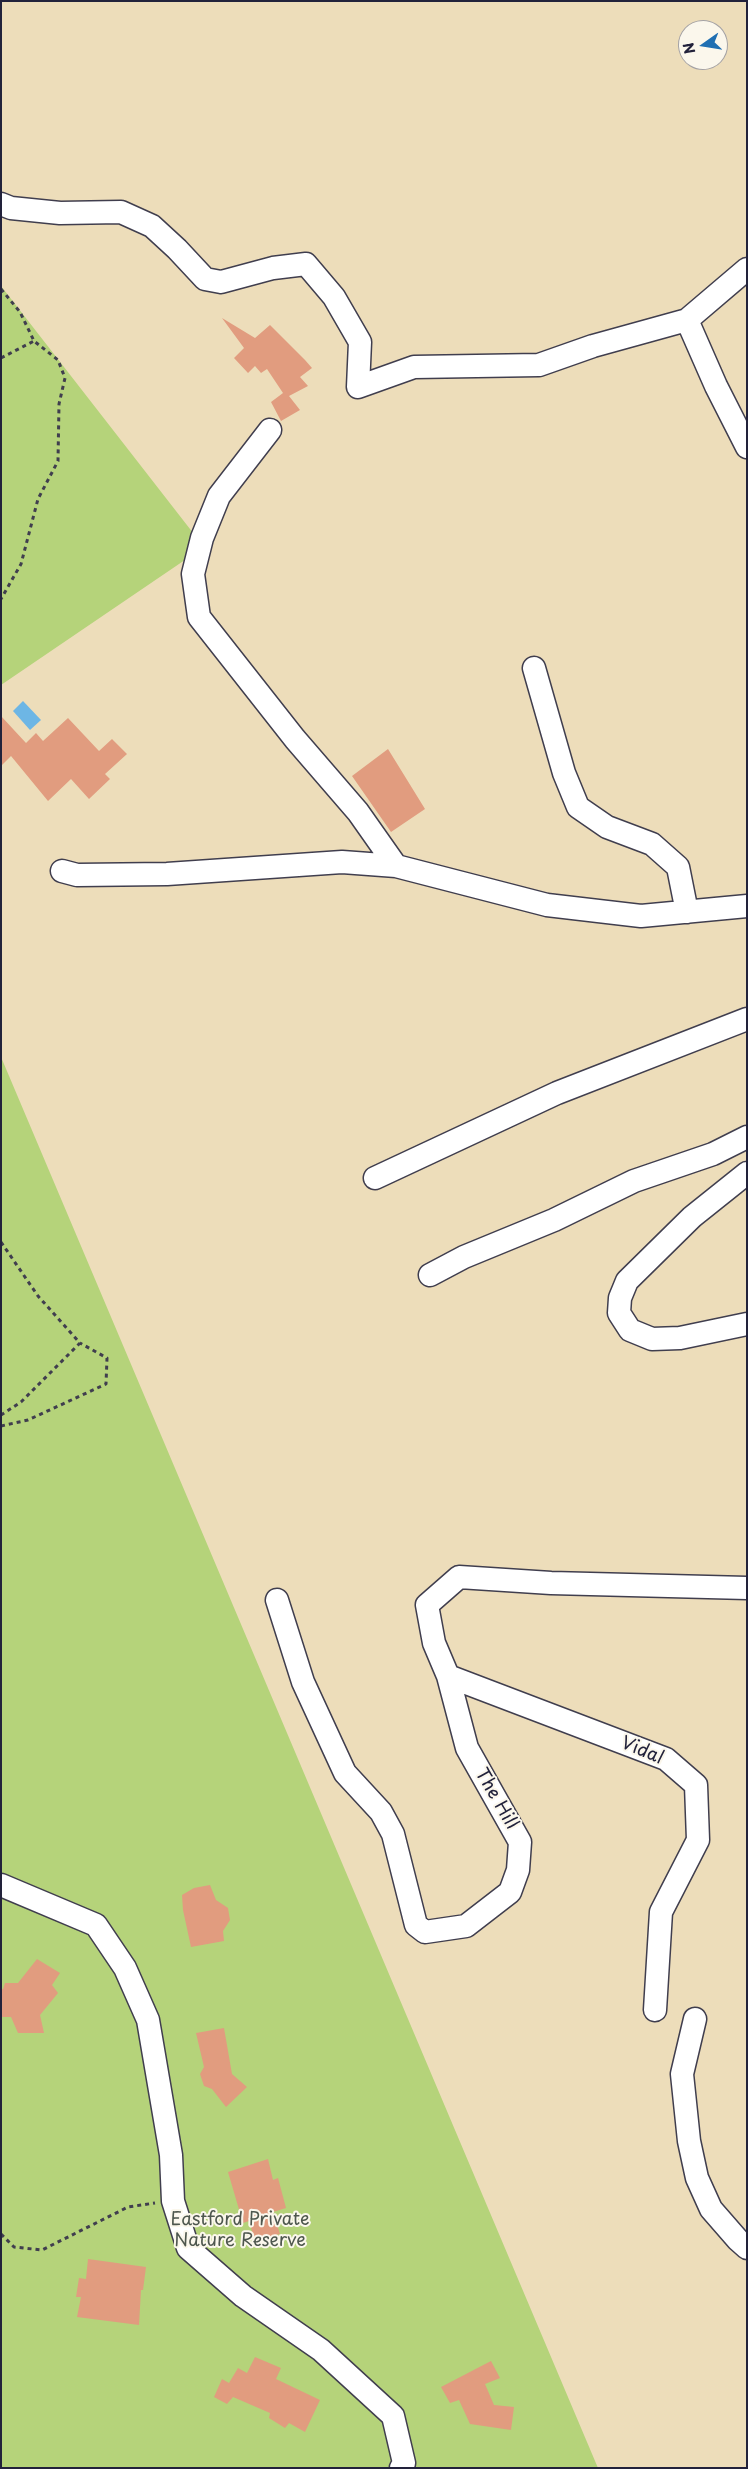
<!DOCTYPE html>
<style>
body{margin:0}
#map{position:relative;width:748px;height:2469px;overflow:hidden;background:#edddba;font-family:"Playpen Sans",sans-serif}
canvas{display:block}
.frame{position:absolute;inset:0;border:2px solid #22223b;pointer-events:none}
.north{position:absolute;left:678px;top:20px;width:50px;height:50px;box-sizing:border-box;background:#fbf7ec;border:1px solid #a4a2a5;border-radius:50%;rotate:257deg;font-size:14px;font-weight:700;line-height:20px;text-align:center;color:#22223b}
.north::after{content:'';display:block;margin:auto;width:18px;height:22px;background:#1f6fb2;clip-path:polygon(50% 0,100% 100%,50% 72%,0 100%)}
</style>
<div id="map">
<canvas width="748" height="2469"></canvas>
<div class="frame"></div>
<div class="north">N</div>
</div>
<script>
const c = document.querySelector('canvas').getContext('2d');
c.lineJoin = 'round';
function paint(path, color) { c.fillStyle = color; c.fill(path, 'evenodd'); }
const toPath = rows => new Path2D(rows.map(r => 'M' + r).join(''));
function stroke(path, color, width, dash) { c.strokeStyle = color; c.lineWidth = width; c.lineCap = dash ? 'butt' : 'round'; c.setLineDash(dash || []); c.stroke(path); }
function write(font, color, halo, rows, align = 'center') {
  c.font = font + ' "Playpen Sans",sans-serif'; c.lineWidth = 4; c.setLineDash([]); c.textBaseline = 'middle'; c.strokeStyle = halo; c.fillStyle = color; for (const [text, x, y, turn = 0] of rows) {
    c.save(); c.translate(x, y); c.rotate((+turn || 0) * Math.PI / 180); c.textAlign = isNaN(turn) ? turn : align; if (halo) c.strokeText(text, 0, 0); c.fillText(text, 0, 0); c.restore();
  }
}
paint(toPath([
 [1,286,204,547,1,685],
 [1,1057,598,2468,1,2468]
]), '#b5d37a');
paint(toPath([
 [23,701,41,720,30,730,13,711]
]), '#6db6e5');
paint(toPath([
 [222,318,255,338,270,325,305,360,312,368,300,377,308,386,289,396,300,410,281,421,271,402,283,393,267,369,261,373,255,366,248,373,234,358,244,348],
 [1,716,26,743,36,733,43,741,68,718,99,751,112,739,127,754,105,774,110,779,89,799,71,779,48,801,11,756,1,766],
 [388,749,425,809,391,832,352,776],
 [210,1885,216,1900,228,1908,230,1920,223,1931,224,1941,191,1947,183,1910,182,1895,194,1888],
 [37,1959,60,1973,52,1985,58,1993,40,2015,44,2033,18,2033,11,2017,1,2017,1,1989,3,1989,5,1983,18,1983],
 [224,2028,232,2074,247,2087,226,2107,212,2089,204,2086,200,2074,204,2067,196,2033],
 [268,2159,273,2180,278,2178,286,2208,273,2212,280,2234,255,2241,249,2221,243,2223,228,2172],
 [88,2259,146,2267,143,2290,141,2290,139,2325,77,2317,81,2297,76,2297,79,2278,86,2279],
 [255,2357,281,2368,276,2379,320,2400,305,2432,289,2423,285,2428,269,2418,270,2413,233,2397,227,2404,214,2397,222,2379,229,2383,238,2368,247,2373],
 [491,2361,500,2378,485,2384,494,2405,514,2407,511,2430,470,2424,459,2400,450,2403,441,2387]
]), '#e19c7f');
const minor = toPath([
 [1,204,11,208,60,213,121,212,152,226,177,249,205,279,221,282,273,268,306,264,334,297,360,342,358,387,414,367,539,365,593,346,687,320,747,269],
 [687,320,716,386,747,447],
 [270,430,219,496,202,538,193,574,199,617,295,739,358,812,396,866],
 [534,668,564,773,578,807,607,827,652,844,678,867,687,912],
 [62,871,77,875,167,874,342,862,396,866,547,905,641,916,747,906],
 [747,1173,692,1217,627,1281,620,1298,619,1313,630,1330,652,1339,680,1338,747,1324],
 [375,1178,557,1093,747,1019],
 [430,1275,464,1257,554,1220,634,1181,713,1154,747,1137],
 [277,1600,303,1682,345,1773,381,1812,393,1834,416,1925,425,1932,466,1926,510,1892,518,1870,520,1842,467,1748,448,1676,434,1643,427,1605,459,1577,551,1583,747,1588],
 [448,1676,666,1759,696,1785,698,1840,661,1912,655,2010],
 [1,1885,96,1925,125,1968,148,2020,171,2155,173,2201,188,2248,243,2296,321,2350,393,2416,404,2463,401,2468],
 [695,2019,682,2074,689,2141,697,2178,711,2209,738,2240,747,2248]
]);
stroke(minor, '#403e4e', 25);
stroke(toPath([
 [1,289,20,312,34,341,58,360,65,378,59,404,58,461,38,499,21,564,1,599],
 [1,358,34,341],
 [1,1242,38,1296,80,1343,21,1402,1,1415],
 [1,1426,28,1420,106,1384,107,1358,80,1343],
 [1,2234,14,2247,42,2250,128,2207,155,2203]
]), '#403e4e', 3, [4, 4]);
stroke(minor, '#fff', 22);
write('18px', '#22223b', '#fbf7ec', [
 ["Vidal",642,1751,23],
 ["The Hill",496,1799,60]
]);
write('18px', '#4e574e', '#fbf7ec', [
 ["Eastford Private",240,2220],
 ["Nature Reserve",240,2241]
]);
</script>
